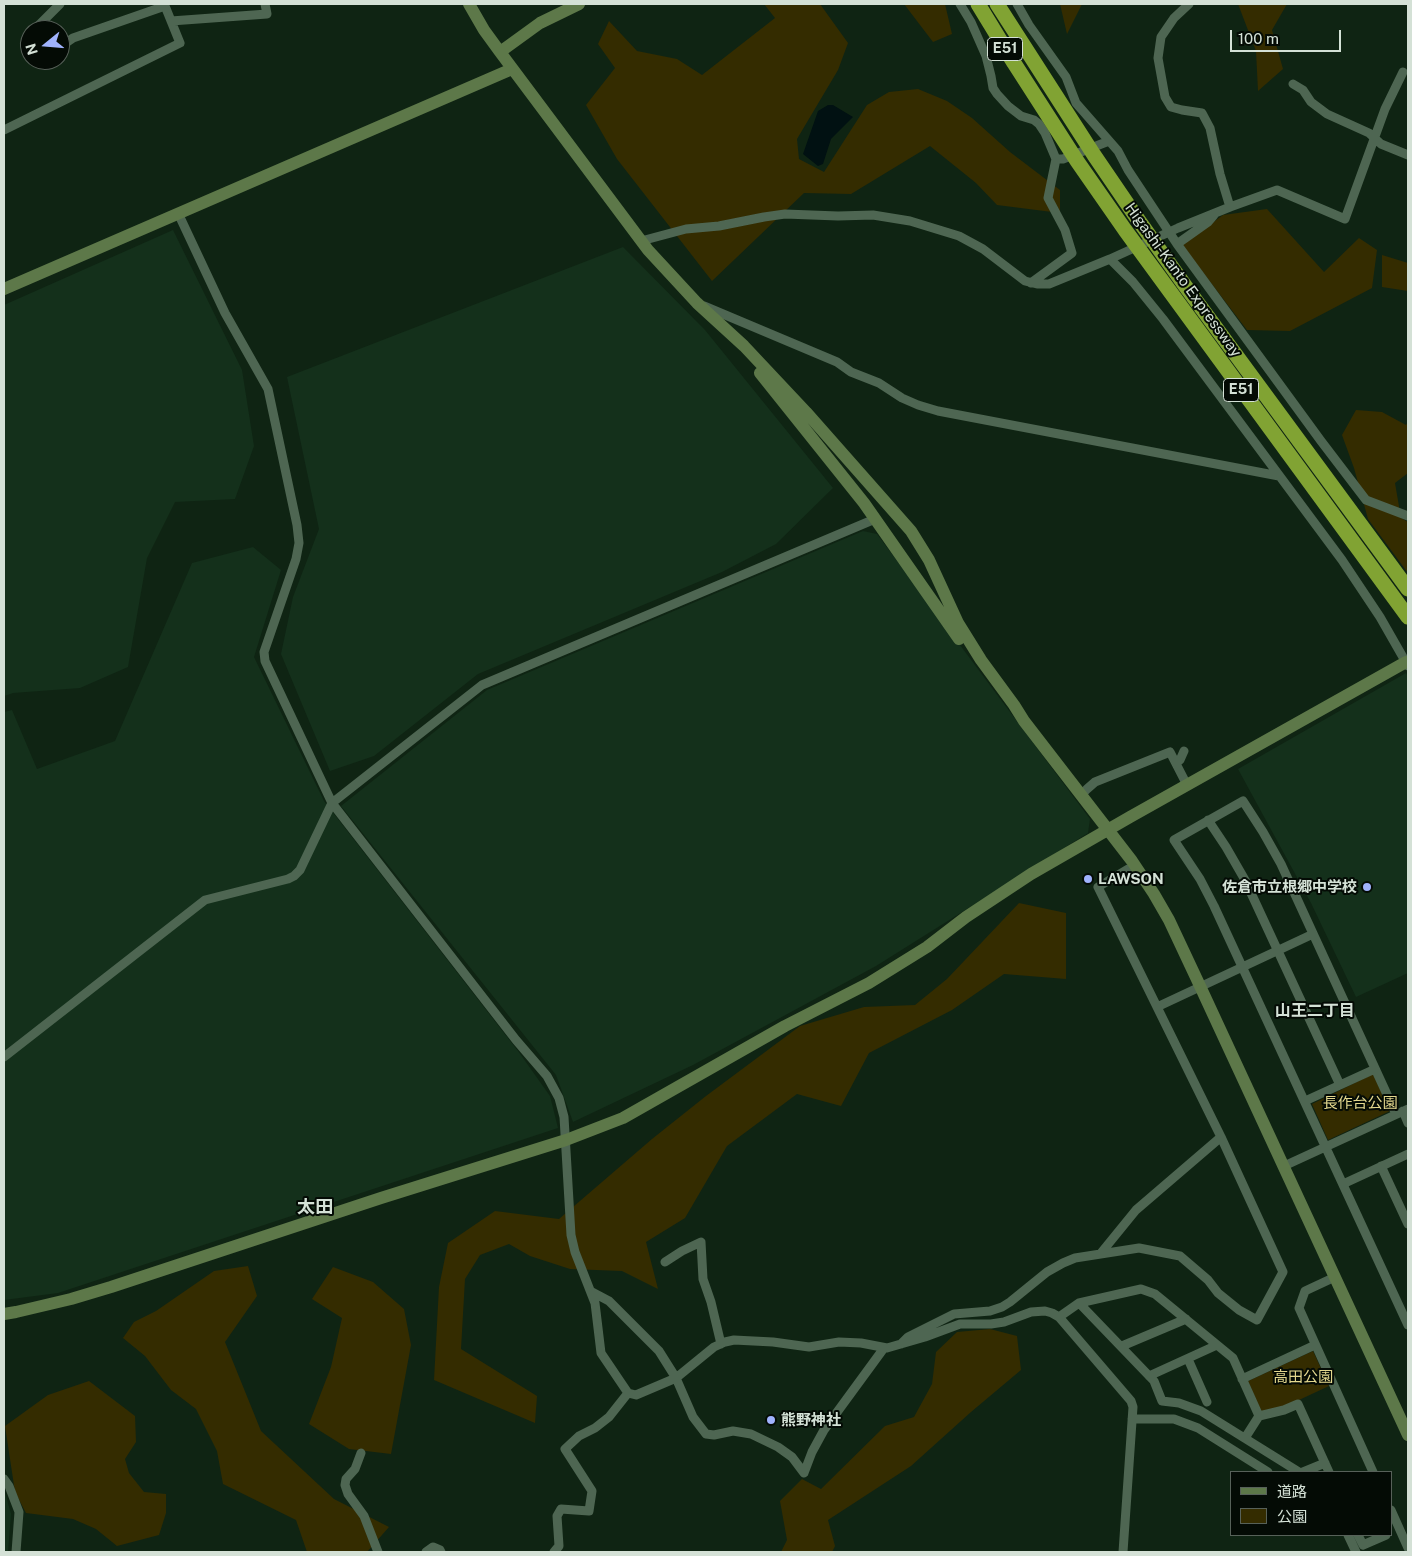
<!DOCTYPE html>
<meta charset="utf-8">
<style>
body{margin:0}
#map{position:relative;width:1412px;height:1556px;overflow:hidden;background:#0f2413;font-family:"Public Sans","Noto Sans JP",sans-serif}
canvas{display:block}
.frame{position:absolute;inset:0;border:5px solid #d4e1d6;pointer-events:none}
.legend{position:absolute;left:1230px;top:1471px;width:162px;height:65px;box-sizing:border-box;background:#040b05;border:1px solid #576159;margin:0;padding:6px 9px;list-style:none;font-size:15px;color:#d4e1d6}
.legend li{display:flex;align-items:center;gap:10px;height:25px}
.legend b{width:25px;border:1px solid #576159}
.north{position:absolute;left:20px;top:20px;width:50px;height:50px;box-sizing:border-box;background:#040b05;border:1px solid #576159;border-radius:50%;rotate:253deg;font-size:14px;font-weight:700;line-height:20px;text-align:center;color:#d4e1d6}
.north::after{content:'';display:block;margin:auto;width:18px;height:22px;background:#a0b3fd;clip-path:polygon(50% 0,100% 100%,50% 72%,0 100%)}
.scale{position:absolute;left:1230px;top:30px;width:111px;height:22px;box-sizing:border-box;border:2px solid #d4e1d6;border-top:0;padding-left:6px;font-size:15px;line-height:18px;white-space:nowrap;color:#d4e1d6;-webkit-text-stroke:4px #040b05;paint-order:stroke}
</style>
<div id="map">
<canvas width="1412" height="1556"></canvas>
<div class="frame"></div>
<ul class="legend">
<li><b style="height:6px;background:#5d7849"></b>道路</li>
<li><b style="height:14px;background:#342c00"></b>公園</li>
</ul>
<div class="north">N</div>
<div class="scale">100 m</div>
</div>
<script>
const c = document.querySelector('canvas').getContext('2d');
c.lineJoin = 'round';
function paint(path, color) { c.fillStyle = color; c.fill(path, 'evenodd'); }
const toPath = rows => new Path2D(rows.map(r => 'M' + r).join(''));
function stroke(path, color, width, dash) { c.strokeStyle = color; c.lineWidth = width; c.lineCap = dash ? 'butt' : 'round'; c.setLineDash(dash || []); c.stroke(path); }
function write(font, color, halo, rows, align = 'center') {
  c.font = font + ' "Public Sans","Noto Sans JP",sans-serif'; c.lineWidth = 4; c.setLineDash([]); c.textBaseline = 'middle'; c.strokeStyle = halo; c.fillStyle = color; for (const [text, x, y, turn = 0] of rows) {
    c.save(); c.translate(x, y); c.rotate((+turn || 0) * Math.PI / 180); c.textAlign = isNaN(turn) ? turn : align; if (halo) c.strokeText(text, 0, 0); c.fillText(text, 0, 0); c.restore();
  }
}
paint(toPath([
 [173,230,242,370,254,446,235,499,175,502,147,558,128,667,80,688,13,693,4,696,4,305],
 [623,247,705,330,833,488,776,544,722,572,478,674,374,756,330,771,281,654,293,597,319,529,287,377],
 [863,531,877,534,1090,819,1088,833,876,966,693,1065,573,1122,556,1075,341,806,487,690],
 [253,547,281,570,254,657,324,801,518,1051,550,1096,558,1128,58,1293,4,1300,4,712,12,710,37,769,115,741,192,563],
 [1406,673,1408,677,1408,973,1356,997,1311,903,1238,769],
 [4,1489,11,1514,8,1552,4,1552]
]), '#14301b');
paint(toPath([
 [764,4,820,4,848,43,838,70,797,139,799,159,824,172,867,105,889,92,918,89,947,101,972,118,1010,152,1060,190,1060,213,997,205,976,183,930,146,851,194,804,193,712,281,617,159,586,105,615,68,598,44,609,21,637,51,677,59,702,75,775,18],
 [904,4,945,4,952,34,933,42],
 [1060,4,1082,4,1067,34],
 [1238,4,1287,4,1272,30,1283,69,1258,91,1256,51],
 [1267,209,1324,272,1359,238,1377,250,1372,288,1290,331,1247,330,1182,245,1223,215],
 [1382,255,1408,263,1408,291,1382,287],
 [1356,410,1382,412,1406,425,1408,422,1408,473,1395,483,1401,518,1408,522,1408,573,1368,519,1354,468,1342,435],
 [1019,903,1066,913,1066,979,1004,974,952,1010,869,1053,841,1106,797,1094,727,1146,685,1218,646,1242,658,1289,622,1271,570,1269,530,1256,509,1244,480,1255,465,1279,461,1349,537,1396,535,1423,434,1380,439,1287,448,1243,495,1211,559,1219,652,1139,706,1096,800,1026,864,1007,915,1005,947,979],
 [1373,1074,1390,1111,1328,1140,1312,1104],
 [248,1266,257,1296,225,1342,261,1431,334,1499,389,1527,367,1552,307,1552,296,1520,223,1484,217,1451,196,1409,171,1390,145,1356,123,1338,134,1322,156,1311,214,1271],
 [333,1267,373,1282,404,1309,411,1345,391,1454,349,1449,309,1424,331,1367,342,1318,312,1299],
 [990,1329,1017,1336,1021,1370,971,1412,911,1466,828,1520,835,1546,832,1552,781,1552,787,1540,780,1501,802,1479,821,1489,885,1426,914,1417,932,1384,936,1352,957,1332],
 [1313,1351,1329,1386,1284,1407,1263,1412,1260,1410,1248,1381],
 [89,1381,135,1416,136,1442,125,1459,129,1473,144,1492,166,1494,166,1513,159,1535,117,1546,96,1529,73,1519,26,1513,15,1492,5,1426,48,1395]
]), '#342c00');
paint(toPath([
 [828,105,833,105,853,117,831,139,823,164,818,166,803,154,818,111]
]), '#011112');
stroke(toPath([
 [960,4,971,22,986,56,991,76,993,88,997,94,1008,106,1021,116,1034,120,1039,124,1045,133,1056,159,1048,198,1065,230,1072,253,1031,283],
 [1017,4,1029,25,1066,77,1076,103,1118,151,1128,170,1177,244,1321,441,1366,500,1408,516],
 [171,21,267,14,265,4],
 [34,30,60,4],
 [60,47,73,38,165,6],
 [1293,84,1303,90,1311,102,1327,114,1369,133,1381,144,1408,155],
 [4,130,180,43,165,6,165,4],
 [1056,159,1063,159,1109,141],
 [1230,207,1277,190,1345,219,1385,109,1403,72],
 [178,213,225,313,268,389,297,525,299,543,296,559,264,652,265,661,332,803,516,1040,547,1076,559,1098,564,1117,571,1235,575,1252,595,1303,601,1353,628,1393,609,1417,595,1428,579,1436,565,1449,592,1491,589,1511,561,1509,557,1516,559,1546,554,1552],
 [641,241,686,229,719,226,764,217,785,214,838,216,873,215,910,221,959,236,983,249,1025,281,1037,284,1049,284,1110,259,1178,228,1230,207,1220,174,1210,128,1202,113,1182,110,1171,107,1165,97,1158,58,1161,37,1174,18,1189,4],
 [1177,244,1208,222,1214,215],
 [1110,259,1133,282,1163,319,1342,560,1380,617,1408,666],
 [704,306,837,362,851,372,879,383,902,398,918,405,938,411,1279,476],
 [1176,763,1180,760,1184,751],
 [1081,795,1087,789,1095,782,1170,752,1187,785],
 [1208,820,1226,847,1245,880,1340,1085],
 [1157,1007,1313,934],
 [4,1057,205,900,288,879,294,876,300,870,332,803,482,685,875,519],
 [1305,1101,1375,1069],
 [1403,1111,1408,1123],
 [1396,1114,1281,864,1263,832,1243,801,1174,840,1200,879,1214,906,1408,1325],
 [1284,1166,1408,1109],
 [1381,1166,1408,1224],
 [1343,1184,1408,1154],
 [1101,1253,1136,1210,1221,1137],
 [665,1262,682,1251,701,1242,703,1279,711,1302,721,1344],
 [1335,1277,1305,1291,1299,1308,1373,1472],
 [592,1292,609,1301,659,1351,676,1378,693,1417,706,1434,714,1435,733,1431,751,1434,778,1447,792,1457,804,1473],
 [1079,1303,1154,1381,1162,1401,1179,1403,1201,1411,1299,1472],
 [1059,1317,1079,1303,1141,1289,1155,1294,1233,1358,1259,1416,1284,1410,1298,1404,1329,1472],
 [901,1344,908,1337,954,1314,990,1311,1002,1307,1010,1302,1047,1272,1063,1263,1075,1258,1139,1248,1180,1256,1208,1280,1218,1293,1239,1310,1257,1320,1283,1272,1221,1137,1098,887,1128,869],
 [1122,1346,1186,1319],
 [1188,1359,1207,1402],
 [1149,1376,1217,1345],
 [1242,1379,1315,1345],
 [628,1393,636,1395,676,1378,714,1347,725,1342,734,1340,773,1342,809,1347,839,1342,861,1343,887,1348,925,1337,960,1324,991,1324,1004,1322,1031,1312,1045,1311,1052,1313,1059,1317,1131,1401,1133,1407,1123,1552],
 [1132,1419,1174,1419,1198,1428,1268,1472],
 [1245,1438,1259,1416],
 [361,1453,355,1469,346,1479,345,1485,348,1494,364,1516,378,1552],
 [1303,1472,1325,1463],
 [804,1473,812,1452,824,1430,884,1348],
 [4,1479,9,1486,19,1512,16,1552],
 [1391,1510,1408,1548],
 [1348,1535,1356,1552],
 [1358,1535,1363,1545,1386,1535],
 [426,1552,433,1547,440,1550,441,1552]
]), '#4e6652', 9);
stroke(toPath([
 [469,4,484,30,500,52,648,250,697,303,744,346,806,412,911,531,929,560,958,623,981,660,1014,705,1024,721,1132,861,1154,894,1169,920,1200,986,1408,1435],
 [500,52,540,23,579,4],
 [4,289,512,69],
 [760,373,864,503,959,639],
 [4,1314,16,1312,71,1299,111,1287,381,1198,566,1140,623,1118,785,1026,869,983,927,947,966,917,1031,874,1130,817,1406,662]
]), '#5d7849', 12);
stroke(toPath([
 [978,4,1014,63,1077,161,1125,230,1408,617],
 [997,4,1094,155,1139,221,1186,287,1408,589]
]), '#81a333', 15);
for (const [x, y, r, color] of [
 [1088,879,5,"#a0b3fd"],
 [1367,887,5,"#a0b3fd"],
 [771,1420,5,"#a0b3fd"]
]) { const dot = new Path2D(); dot.arc(x, y, r, 0, 2 * Math.PI); c.fillStyle = color; c.fill(dot); stroke(dot, '#040b05', 2); }
for (const [x, y, w] of [
 [1005,49,35],
 [1241,390,35]
]) { const box = new Path2D(); box.roundRect(x - w / 2, y - 11.5, w, 23, 4); c.fillStyle = '#040b05'; c.fill(box); stroke(box, '#d4e1d6', 1); }
write('bold 14px', '#d4e1d6', null, [
 ["E51",1005,49],
 ["E51",1241,390]
]);
write('15px', '#d4e1d6', '#040b05', [
 ["Higashi-Kanto Expressway",1183,280,54]
]);
write('bold 15px', '#d4e1d6', '#040b05', [
 ["LAWSON",1098,879],
 ["佐倉市立根郷中学校",1357,887,"right"],
 ["熊野神社",781,1420]
], 'left');
write('15px', '#e4d88e', '#040b05', [
 ["長作台公園",1360,1103],
 ["高田公園",1303,1377]
]);
write('bold 16px', '#d4e1d6', '#040b05', [
 ["山王二丁目",1315,1011]
]);
write('bold 18px', '#d4e1d6', '#040b05', [
 ["太田",315,1207]
]);
</script>
